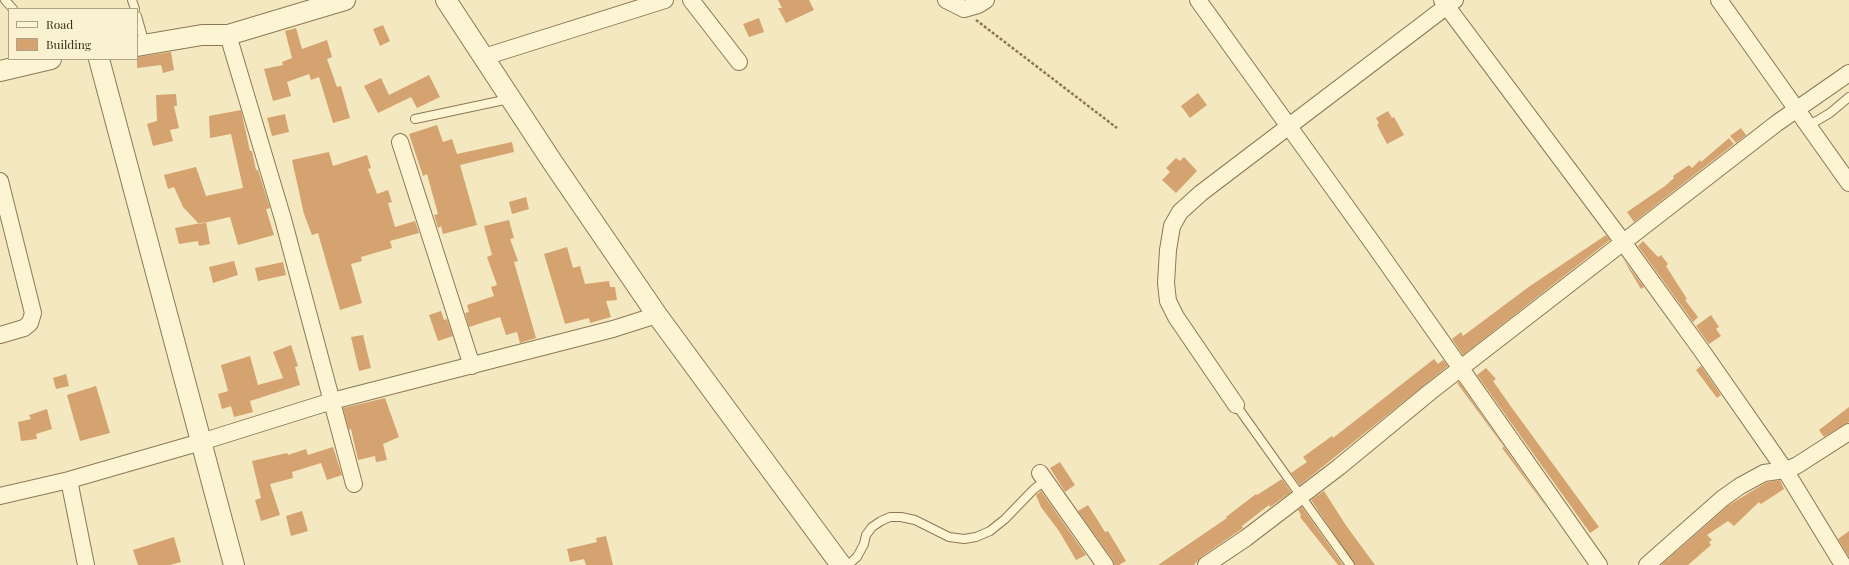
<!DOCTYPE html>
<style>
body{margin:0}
#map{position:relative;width:1849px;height:565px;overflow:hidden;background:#f3e8bf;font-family:"Playfair Display",serif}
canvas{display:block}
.legend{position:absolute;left:8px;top:8px;width:130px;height:52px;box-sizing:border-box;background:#f9f1cf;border:1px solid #ada387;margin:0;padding:5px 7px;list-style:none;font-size:12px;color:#3b2e1b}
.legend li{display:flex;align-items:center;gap:8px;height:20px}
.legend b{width:20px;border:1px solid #ada387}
</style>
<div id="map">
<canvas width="1849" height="565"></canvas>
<ul class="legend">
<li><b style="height:5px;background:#fcf4d3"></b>Road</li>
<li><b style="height:11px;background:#d5a370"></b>Building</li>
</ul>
</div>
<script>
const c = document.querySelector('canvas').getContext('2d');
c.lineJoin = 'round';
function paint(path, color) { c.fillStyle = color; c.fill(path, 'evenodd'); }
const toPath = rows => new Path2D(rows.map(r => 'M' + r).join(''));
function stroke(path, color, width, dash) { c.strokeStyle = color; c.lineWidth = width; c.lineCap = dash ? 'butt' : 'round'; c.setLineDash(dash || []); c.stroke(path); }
paint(toPath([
 [778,0,809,0,814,10,786,23,778,8,782,8],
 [759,18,764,32,749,37,743,24],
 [383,25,390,41,380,46,373,29],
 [296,28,302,49,327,40,332,57,327,59,337,87,341,86,350,118,333,123,319,77,311,80,309,74,287,82,291,96,273,101,264,69,283,65,282,62,292,58,285,31],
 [171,52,174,70,163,73,161,65,137,68,137,57],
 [429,75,440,97,417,108,411,97,378,113,364,86,381,78,389,95],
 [1198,93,1207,105,1190,118,1181,106],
 [176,94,177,106,174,106,179,128,170,130,173,141,153,146,147,124,157,121,156,95],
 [241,110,250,151,252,151,256,170,258,170,270,208,266,209,274,235,238,245,230,217,199,224,183,207,174,187,168,189,164,175,196,167,206,196,243,188,231,134,210,138,209,116],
 [1388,111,1392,118,1394,117,1404,135,1387,144,1377,125,1379,123,1376,118],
 [285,114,289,132,272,136,267,118],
 [437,125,443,142,452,139,457,154,512,142,514,152,460,165,477,225,443,234,441,226,438,228,434,215,438,214,427,174,423,176,409,134],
 [1741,128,1746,135,1736,143,1730,136],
 [1729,138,1734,144,1634,222,1627,212,1665,186,1674,178,1673,176,1689,165,1692,168,1700,160,1701,162],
 [329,152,333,166,367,155,371,168,368,169,377,194,388,190,392,202,388,203,395,227,415,221,419,233,390,241,392,248,361,257,362,261,351,264,362,303,340,310,318,233,312,235,304,214,292,160],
 [1184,157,1197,171,1176,193,1162,180,1170,172,1166,168,1176,158,1180,161],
 [526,197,529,209,512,214,509,202],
 [509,220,514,238,510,239,518,261,514,262,536,338,520,343,517,332,506,335,500,317,469,327,465,313,469,312,467,305,494,296,491,287,497,285,487,257,492,255,484,226],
 [206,222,210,244,199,246,198,241,179,244,175,228],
 [1606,235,1610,240,1463,355,1452,339,1461,332,1463,336,1530,286],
 [1643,241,1658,257,1661,255,1668,264,1666,266,1687,299,1685,300,1698,317,1693,322,1638,246],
 [567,247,573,268,580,266,585,284,609,281,610,287,615,287,617,300,606,301,611,317,590,323,589,318,565,324,544,254],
 [1623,259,1644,287,1641,289],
 [234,261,238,275,213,283,209,267],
 [283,262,286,275,258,281,255,268],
 [441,311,444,320,447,319,453,336,438,341,429,315],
 [1711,315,1719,327,1716,329,1721,336,1709,344,1696,326],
 [363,335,371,368,359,371,351,337],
 [291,345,298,366,295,367,300,385,250,401,253,412,234,417,231,406,222,409,218,394,228,391,221,365,250,356,258,385,283,378,273,352],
 [1434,359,1438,364,1443,360,1448,366,1300,485,1291,473,1307,462,1303,457,1332,436,1333,438],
 [1701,366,1721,395,1717,398,1696,370],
 [1486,368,1496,379,1493,381,1512,408,1599,527,1590,533,1477,375],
 [66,374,69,386,56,389,53,378],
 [1459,382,1550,512,1502,448,1504,447,1457,383],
 [96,386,110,433,80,441,67,395],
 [385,398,399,437,383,444,387,460,376,462,375,456,358,460,351,429,349,430,343,408],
 [1849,407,1849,422,1824,437,1819,430],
 [47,409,52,429,36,434,37,439,21,441,18,422,31,419,29,415],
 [333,447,342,475,327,480,321,463,292,472,293,478,270,484,280,515,261,521,255,500,261,498,252,461,287,453,288,455,306,449,308,455],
 [1060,462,1075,485,1065,492,1050,468],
 [1282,479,1291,492,1270,507,1269,505,1242,526,1243,528,1201,557,1194,565,1158,565,1227,518,1226,517,1256,494,1257,495],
 [1780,480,1784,489,1761,504,1759,502,1734,526,1728,521,1707,535,1712,540,1709,542,1711,545,1688,565,1661,565,1729,505,1767,482],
 [1041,491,1086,555,1076,560,1059,531,1041,507,1036,495],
 [1324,491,1345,524,1375,565,1355,565,1311,500],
 [1088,505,1105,532,1108,531,1126,561,1119,565,1114,565,1113,560,1078,511],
 [1302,507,1343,565,1338,565,1300,517,1301,515,1298,510],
 [302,511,308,531,291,536,286,516],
 [1849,531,1849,557,1838,539],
 [606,536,613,565,586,565,584,559,570,562,567,549,597,542,596,538],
 [174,537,181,562,170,565,138,565,133,550]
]), '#d5a370');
const service = toPath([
 [5,0,13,9],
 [132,0,135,9],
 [137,16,145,44],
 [415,119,509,99],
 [1808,126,1830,113,1849,97],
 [1236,405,1350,565],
 [848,565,857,557,864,544,866,535,872,527,881,521,890,517,901,517,915,520,949,537,964,539,976,537,990,531,1005,519,1034,489,1046,480]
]);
const minor = toPath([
 [691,0,739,62],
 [946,0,964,9,978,5,986,0],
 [1198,0,1374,245,1599,565],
 [1442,0,1623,242,1702,351,1785,470,1843,565],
 [1719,0,1849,183],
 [228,35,283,219,354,484],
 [484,57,665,0],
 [400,142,472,366],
 [0,181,33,313,30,323,24,328,0,335],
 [1236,405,1176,317,1168,301,1166,283,1168,250,1172,226,1180,212,1201,193,1455,0],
 [1040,473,1105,565],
 [69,480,86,565],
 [0,496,69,480,201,442,332,401,613,329,657,315],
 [1206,565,1246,538,1339,467,1430,392,1777,123,1849,73],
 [1647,565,1723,498,1740,486,1764,473,1785,470,1796,466,1849,432]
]);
const tertiary = toPath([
 [446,0,553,163,657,315,841,565],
 [137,46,202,35,228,35,345,0],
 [99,59,234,565],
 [0,71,51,59]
]);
stroke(service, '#8d7855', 10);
stroke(minor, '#8d7855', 18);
stroke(tertiary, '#8d7855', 22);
stroke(toPath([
 [976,20,1117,128]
]), '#8d7855', 2.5, [3, 2]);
stroke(service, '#fcf4d3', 8);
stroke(minor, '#fcf4d3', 16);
stroke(tertiary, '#fcf4d3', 20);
</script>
